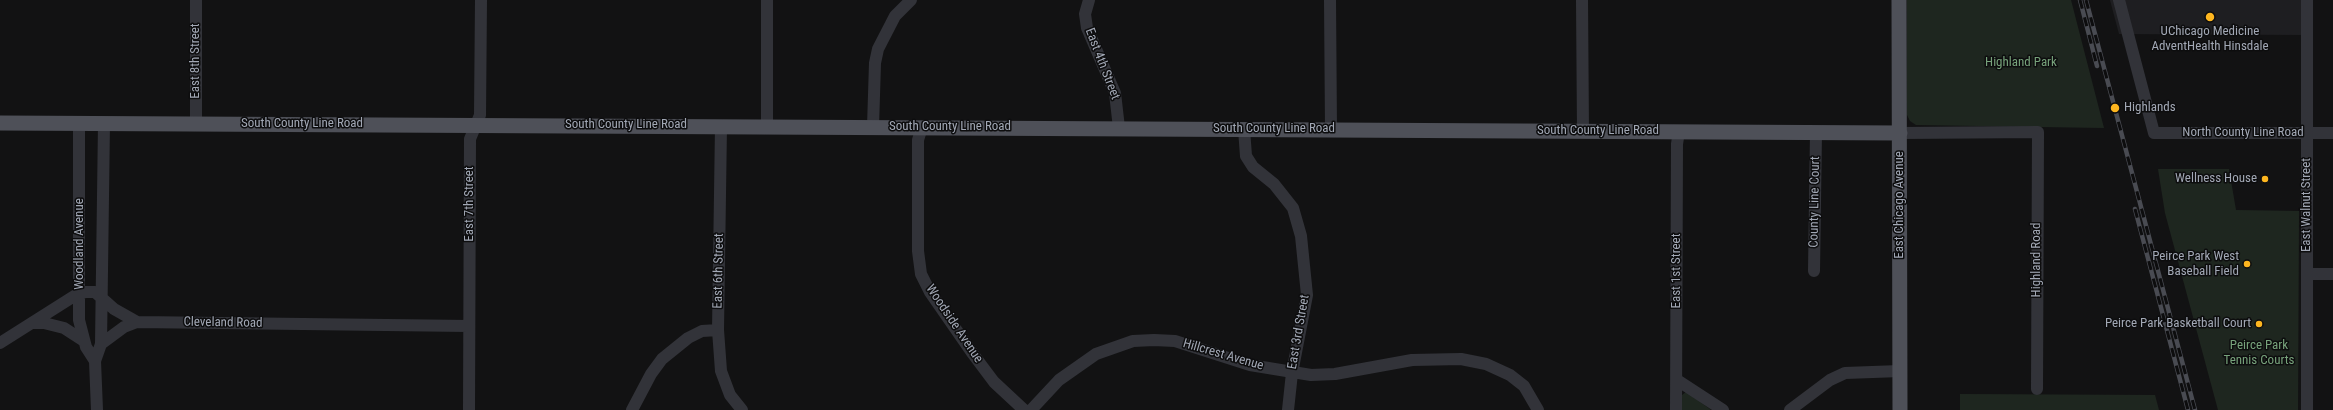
<!DOCTYPE html>
<style>
body{margin:0}
canvas{display:block;background:#121213}
</style>
<canvas width="2333" height="410"></canvas>
<script>
const c = document.querySelector('canvas').getContext('2d');
c.lineJoin = 'round';
function paint(path, color) { c.fillStyle = color; c.fill(path, 'evenodd'); }
const toPath = rows => new Path2D(rows.map(r => 'M' + r).join(''));
function stroke(path, color, width, dash) { c.strokeStyle = color; c.lineWidth = width; c.lineCap = dash ? 'butt' : 'round'; c.setLineDash(dash || []); c.stroke(path); }
function write(font, color, halo, rows, align = 'center') {
  c.font = font + ' "Roboto Condensed",sans-serif'; c.lineWidth = 3; c.setLineDash([]); c.textBaseline = 'middle'; c.strokeStyle = halo; c.fillStyle = color; for (const [text, x, y, turn = 0] of rows) {
    c.save(); c.translate(x, y); c.rotate((+turn || 0) * Math.PI / 180); c.textAlign = isNaN(turn) ? turn : align; if (halo) c.strokeText(text, 0, 0); c.fillText(text, 0, 0); c.restore();
  }
}
paint(toPath([
 [2110,0,2305,0,2305,35,2119,34]
]), '#1e1e21');
paint(toPath([
 [1907,0,2071,0,2104,128,1916,125,1910,121,1907,115],
 [2158,169,2229,169,2236,210,2299,211,2298,410,2218,410,2165,213],
 [1686,392,1688,393,1711,410,1681,410,1682,395],
 [1960,394,2155,395,2159,410,1960,410]
]), '#1e261f');
stroke(toPath([
 [767,0,767,126],
 [1089,0,1085,14,1087,28,1115,93,1119,128],
 [1330,0,1331,129],
 [1582,0,1583,131],
 [2119,0,2154,133,2333,133],
 [2307,0,2307,410],
 [79,123,79,320,86,347,95,361],
 [196,123,196,0],
 [721,126,718,330,721,371,730,395,742,410],
 [873,127,875,63,878,49,895,16,911,0],
 [922,127,918,140,918,251,921,274,930,292,973,354,994,382,1024,410],
 [1244,129,1246,156,1253,167,1274,184,1293,208,1301,236,1307,295,1292,373,1288,410],
 [1900,133,2038,132,2037,389],
 [1814,271,1816,132],
 [2307,274,2333,274],
 [32,323,44,323,64,328,84,341],
 [0,343,79,293,86,292,95,292,114,309,137,322,469,326],
 [101,344,124,327,137,322],
 [1677,380,1723,410],
 [97,410,95,361,101,344,104,123],
 [469,410,470,139,480,115,481,0],
 [632,410,651,374,662,359,688,338,702,331,718,330],
 [1031,410,1059,380,1096,354,1133,341,1154,340,1175,341,1250,365,1311,375,1335,374,1412,360,1461,359,1486,364,1510,375,1524,386,1538,410],
 [1676,410,1677,144,1679,131],
 [1790,410,1830,380,1845,373,1900,371]
]), '#323339', 12);
stroke(toPath([
 [1899,0,1900,410],
 [0,123,1900,133]
]), '#4e5058', 15);
const rail = toPath([
 [2080,0,2097,66],
 [2086,0,2195,410],
 [2135,209,2188,410]
]);
stroke(rail, '#494b52', 4.5);
stroke(rail, '#0d0d0e', 3, [9]);
for (const [x, y, r, color] of [
 [2210,17,5,"#feb61f"],
 [2115,108,5,"#feb61f"],
 [2265,179,4,"#feb61f"],
 [2247,264,4,"#feb61f"],
 [2259,324,4,"#feb61f"]
]) { const dot = new Path2D(); dot.arc(x, y, r, 0, 2 * Math.PI); c.fillStyle = color; c.fill(dot); stroke(dot, '#0d0d0e', 1.5); }
write('13px', '#a2a8b5', '#0d0d0e', [
 ["UChicago Medicine",2210,32,"center"],
 ["AdventHealth Hinsdale",2210,47,"center"],
 ["Highlands",2124,108,"left"],
 ["Wellness House",2257,179],
 ["Peirce Park West",2239,257],
 ["Baseball Field",2239,272],
 ["Peirce Park Basketball Court",2251,324]
], 'right');
write('13px', '#a2a8b5', '#0d0d0e', [
 ["East 8th Street",196,61,-90],
 ["East 4th Street",1102,64,69],
 ["South County Line Road",302,124],
 ["South County Line Road",626,125],
 ["South County Line Road",950,127],
 ["South County Line Road",1274,129],
 ["South County Line Road",1598,131],
 ["North County Line Road",2243,133],
 ["County Line Court",1815,202,-89],
 ["East 7th Street",470,204,-90],
 ["East Chicago Avenue",1900,205,-90],
 ["East Walnut Street",2307,205,-90],
 ["Woodland Avenue",80,244,-90],
 ["Highland Road",2037,260,-90],
 ["East 6th Street",719,271,-89],
 ["East 1st Street",1677,271,-90],
 ["Cleveland Road",223,323,1],
 ["Woodside Avenue",954,324,56],
 ["East 3rd Street",1299,332,-80],
 ["Hillcrest Avenue",1223,355,16]
]);
write('13px', '#77a27b', '#0d0d0e', [
 ["Highland Park",2021,63],
 ["Peirce Park",2259,346],
 ["Tennis Courts",2259,361]
]);
</script>
